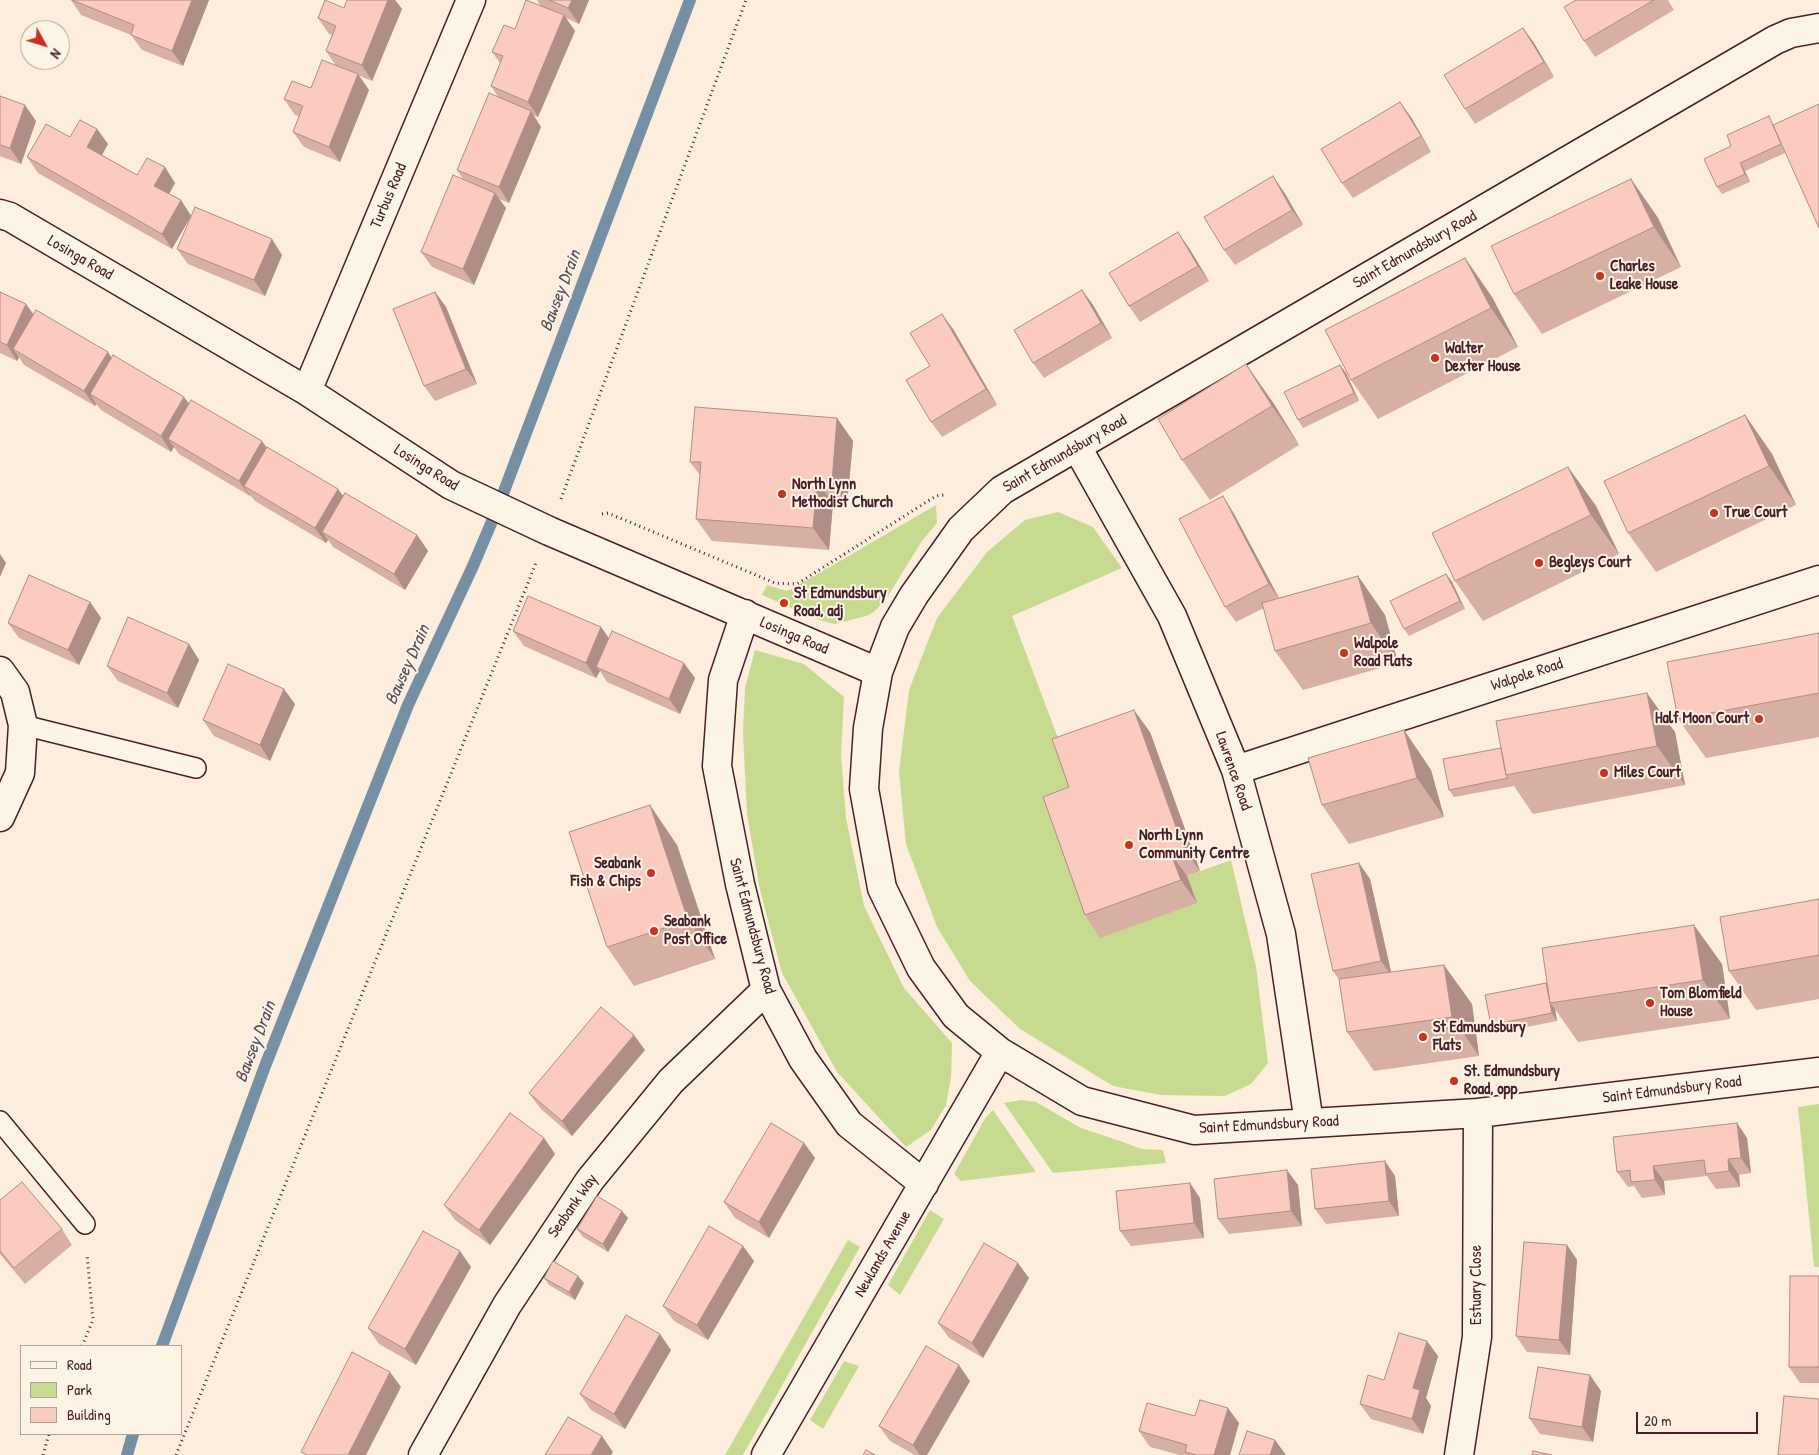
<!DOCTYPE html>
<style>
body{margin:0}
#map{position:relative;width:1819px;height:1455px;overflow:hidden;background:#fceddd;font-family:"Patrick Hand",sans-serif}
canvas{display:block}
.legend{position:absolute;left:20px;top:1345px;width:162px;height:90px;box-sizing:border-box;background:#fcf5e5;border:1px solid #b59f9b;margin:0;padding:6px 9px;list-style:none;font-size:15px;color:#4a1f2b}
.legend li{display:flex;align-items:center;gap:10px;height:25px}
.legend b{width:25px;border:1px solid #b59f9b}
.north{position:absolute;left:20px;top:20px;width:50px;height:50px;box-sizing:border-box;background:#fcf5e5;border:1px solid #b59f9b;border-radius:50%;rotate:129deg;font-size:14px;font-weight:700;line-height:20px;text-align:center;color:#4a1f2b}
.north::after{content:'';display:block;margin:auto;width:18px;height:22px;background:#c8321e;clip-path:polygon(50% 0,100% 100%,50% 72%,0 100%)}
.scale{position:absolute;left:1636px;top:1412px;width:122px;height:22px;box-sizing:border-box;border:2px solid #4a1f2b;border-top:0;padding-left:6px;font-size:15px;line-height:18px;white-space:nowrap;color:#4a1f2b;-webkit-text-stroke:4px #fcf5e5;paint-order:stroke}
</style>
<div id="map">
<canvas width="1819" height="1455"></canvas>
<ul class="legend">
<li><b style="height:6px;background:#fcf5e5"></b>Road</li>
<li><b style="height:14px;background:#c7db90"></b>Park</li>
<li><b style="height:14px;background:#facbbe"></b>Building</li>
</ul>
<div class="north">N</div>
<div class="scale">20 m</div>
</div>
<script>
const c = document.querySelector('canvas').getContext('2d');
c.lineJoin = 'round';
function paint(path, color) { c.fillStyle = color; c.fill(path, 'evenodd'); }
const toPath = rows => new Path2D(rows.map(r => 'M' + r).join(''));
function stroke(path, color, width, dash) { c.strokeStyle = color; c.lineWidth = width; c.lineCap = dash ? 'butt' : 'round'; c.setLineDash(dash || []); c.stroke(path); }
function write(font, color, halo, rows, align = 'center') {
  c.font = font + ' "Patrick Hand",sans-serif'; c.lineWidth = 4; c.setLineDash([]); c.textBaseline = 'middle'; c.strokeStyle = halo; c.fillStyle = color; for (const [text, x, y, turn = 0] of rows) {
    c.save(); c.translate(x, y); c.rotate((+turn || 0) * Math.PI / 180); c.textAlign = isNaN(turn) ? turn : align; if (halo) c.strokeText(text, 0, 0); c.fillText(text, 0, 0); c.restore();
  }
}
paint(toPath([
 [936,505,937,523,922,541,886,599,874,612,866,616,835,624,822,621,762,595,767,585,787,591,797,586],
 [1058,512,1093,527,1122,568,1012,616,1067,762,1187,876,1231,860,1256,967,1268,1063,1251,1084,1225,1096,1161,1095,1113,1086,1020,1029,970,981,937,927,906,844,899,772,909,690,937,618,987,552,1025,520],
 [755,650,804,664,844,697,841,754,846,818,864,906,904,988,952,1043,951,1077,946,1105,931,1130,906,1147,837,1072,782,973,760,890,747,814,743,733,745,688],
 [1021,1100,1036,1102,1081,1128,1120,1141,1142,1149,1163,1150,1166,1163,1053,1173,1004,1103],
 [1819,1104,1819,1267,1814,1267,1798,1107],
 [993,1110,1036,1172,961,1181,954,1174,986,1117],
 [930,1210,944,1219,900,1295,888,1285],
 [848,1240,860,1247,743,1455,725,1455],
 [844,1361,859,1366,823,1429,810,1420]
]), '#c7db90');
stroke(toPath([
 [162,1346,265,1066,408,705,473,566,498,507,690,0],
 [127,1455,133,1434]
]), '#7590a4', 12);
const service = toPath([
 [23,725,196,768],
 [0,1121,85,1224]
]);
const minor = toPath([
 [1819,28,1791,33,1775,40,1002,490,961,529,914,595,895,627,878,672,868,728,864,789,882,888,921,968,956,1016,1000,1052,1082,1101,1194,1130,1478,1113,1819,1072],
 [0,214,10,217,307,391,451,485,549,531,878,672],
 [307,391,471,0],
 [1077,447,1172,616,1236,770,1281,934,1309,1123],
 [745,614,723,680,717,766,740,884,766,990,803,1059,849,1124,924,1184],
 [0,671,15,692,23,725,20,773,0,817],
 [1236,770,1819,580],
 [423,1455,507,1305,590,1180,671,1081,766,990],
 [766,1455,1000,1052],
 [1459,1455,1477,1337,1478,1113]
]);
stroke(service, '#4a1f2b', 22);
stroke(minor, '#4a1f2b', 31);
stroke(toPath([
 [561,499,746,0],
 [602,514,608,513,775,583,797,584,936,496,944,495],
 [82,1346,93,1320,87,1254],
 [43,1455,49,1434],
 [176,1455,536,563]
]), '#4a1f2b', 3, [1, 4]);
stroke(service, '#fcf5e5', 19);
stroke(minor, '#fcf5e5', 28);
paint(toPath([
 [71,0,209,0,183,66,142,50,131,35,81,15],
 [347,0,395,0,402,9,372,81,358,75,369,90,340,162,304,147,293,132,299,116,295,115,284,99,311,88,336,66,326,51,332,35,329,34,318,18,344,8],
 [537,0,589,0,579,24,566,18,575,31,538,117,533,115,541,127,509,203,499,199,506,208,474,285,432,267,421,252,463,179,457,170,498,97,491,86,500,63,492,52,540,5],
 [1576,0,1668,0,1674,10,1595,57,1584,41],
 [1523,28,1534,43,1554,77,1475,124,1465,109],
 [0,96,36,121,21,164,0,156],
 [1769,116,1785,153,1745,171,1750,182,1722,194,1717,187,1731,146],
 [1411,117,1431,152,1353,198,1342,183],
 [97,129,108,144,102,155,137,175,175,183,169,194,181,200,191,216,172,249,38,173,27,157,70,137],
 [1631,179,1658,218,1681,267,1542,334,1514,294],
 [1284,192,1303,225,1235,265,1224,250],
 [1189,248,1209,281,1140,322,1129,306],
 [177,249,282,255,265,296,188,264],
 [1465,258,1492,297,1518,347,1378,419,1351,380],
 [1082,290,1093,305,1112,338,1044,378,1033,363],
 [0,292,26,304,33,315,184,397,189,404,266,447,344,496,417,535,428,551,405,590,333,547,328,540,326,543,255,501,250,495,250,496,179,454,174,447,171,452,101,410,96,404,95,406,24,365,19,357,17,361,0,353],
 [435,292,446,307,477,384,435,401,424,386],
 [953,329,997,405,942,437,931,422,930,366],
 [1246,364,1274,404,1299,445,1210,500,1182,460],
 [1340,365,1346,373,1359,401,1303,428,1298,420],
 [1745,415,1772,454,1796,505,1656,572,1628,533],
 [837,418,853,441,847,504,833,503,829,550,712,541,696,519,700,475,690,462],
 [1568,467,1596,506,1619,554,1483,621,1455,581],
 [1233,512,1279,598,1358,576,1385,615,1398,663,1303,690,1275,651,1264,608,1236,622,1225,607],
 [1446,574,1452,582,1465,609,1409,636,1404,629],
 [90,602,101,618,79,665,19,638,8,623],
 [601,627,609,638,695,678,680,714,607,682,600,671,596,678,524,646,513,631],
 [1819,633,1819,737,1706,758,1678,719],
 [189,644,199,660,178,708,118,681,107,666],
 [295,704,270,761,214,736,203,720],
 [1404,730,1431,770,1444,817,1349,844,1322,805],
 [1150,732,1200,871,1187,876,1197,903,1100,938,1085,915,1069,787],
 [1675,732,1685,785,1533,814,1514,786,1454,797,1449,790],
 [677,845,715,959,634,986,607,947],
 [1359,863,1370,879,1391,972,1472,1004,1479,1056,1374,1071,1347,1032,1340,981,1333,971],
 [1819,899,1819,999,1756,1010,1729,971],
 [1722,964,1730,1019,1578,1042,1555,1009,1557,1021,1496,1033,1491,1025,1548,986],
 [645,1050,572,1136,540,1108,529,1093],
 [1737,1123,1747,1138,1751,1173,1739,1175,1740,1187,1716,1189,1707,1176,1664,1181,1665,1195,1642,1198,1634,1186,1628,1187,1617,1172],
 [544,1138,555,1154,490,1245,455,1220,444,1205],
 [804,1143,815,1158,769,1238,735,1218,724,1202],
 [1395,1176,1399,1216,1326,1224,1315,1209],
 [1298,1185,1302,1226,1229,1234,1218,1219],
 [1200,1198,1204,1238,1131,1246,1120,1231],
 [0,1200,62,1229,72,1245,25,1284,0,1254],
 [622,1211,628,1218,608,1252,583,1237,577,1229],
 [1567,1245,1577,1260,1570,1355,1527,1352,1516,1336],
 [743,1246,754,1261,708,1340,674,1321,663,1306],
 [471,1267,416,1365,379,1344,368,1328],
 [1819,1276,1819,1383,1800,1383,1789,1367],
 [544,1278,584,1283,575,1300,549,1285],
 [1029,1278,983,1358,949,1338,938,1323],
 [671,1350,625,1429,591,1410,580,1394],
 [1438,1356,1426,1398,1431,1406,1423,1434,1371,1419,1360,1404,1384,1380],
 [970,1381,927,1455,915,1455,890,1441,879,1426],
 [1601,1391,1593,1442,1540,1434,1529,1418],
 [1195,1416,1239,1423,1230,1455,1180,1455,1150,1447,1139,1431]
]), '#d7afa3');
paint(toPath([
 [192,0,209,0,183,66,172,51],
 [388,0,395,0,402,9,372,81,362,65],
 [572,0,589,0,579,24,568,8],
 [564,15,575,31,538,117,528,102],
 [1523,28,1534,43,1554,77,1544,62],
 [358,74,369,90,340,162,329,147],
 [1400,102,1411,117,1431,152,1421,136],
 [25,105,36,121,21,164,10,148],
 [531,111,541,127,509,203,499,187],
 [97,129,108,144,98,162,87,147],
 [1740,163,1745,171,1750,182,1745,174],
 [165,167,175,183,165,201,154,186],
 [1273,176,1284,192,1303,225,1292,210],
 [1631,179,1658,218,1681,267,1654,227],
 [495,193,506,208,474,285,463,269],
 [181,200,191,216,172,249,162,234],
 [1178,232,1189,248,1209,281,1198,266],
 [272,239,282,255,265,296,254,280],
 [1465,258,1492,297,1518,347,1491,308],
 [1082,290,1093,305,1112,338,1101,323],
 [435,292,446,307,477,384,466,369],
 [26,304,37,319,13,349,19,357,17,361,7,345],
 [942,314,953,329,997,405,986,389],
 [108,352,118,368,90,394,96,404,95,406,84,391],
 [1246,364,1274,404,1299,445,1272,406],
 [1340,365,1346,373,1359,401,1354,393],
 [184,397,195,412,168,439,174,447,171,452,161,436],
 [1745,415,1772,454,1796,505,1769,466],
 [837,418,853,441,847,504,832,482],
 [262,441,273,457,244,486,250,495,250,496,239,481],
 [1568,467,1596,506,1619,554,1591,515],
 [817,481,833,503,829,550,813,528],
 [338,489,349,504,322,532,328,540,326,543,315,528],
 [1223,496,1233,512,1280,600,1269,584],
 [417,535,428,551,405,590,394,574],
 [0,554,6,563,0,577],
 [1446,574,1452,582,1465,609,1460,601],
 [1358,576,1385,615,1398,663,1371,623],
 [90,602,101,618,79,665,68,650],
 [601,627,612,643,596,667,600,671,596,678,586,663],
 [189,644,199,660,178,708,167,693],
 [684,663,695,678,680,714,669,699],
 [284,689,295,704,270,761,260,745],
 [1647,693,1675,732,1685,785,1657,746],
 [1134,710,1150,732,1200,871,1184,849],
 [1404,730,1431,770,1444,817,1417,778],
 [650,805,677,845,715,959,688,920],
 [1171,854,1187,876,1197,903,1181,880],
 [1359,863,1370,879,1392,976,1381,961],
 [1694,925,1722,964,1730,1019,1703,980],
 [1444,965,1472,1004,1479,1056,1452,1017],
 [1546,983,1551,991,1550,1003,1555,1009,1557,1021,1552,1013],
 [634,1035,645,1050,572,1136,562,1121],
 [1737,1123,1747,1138,1751,1173,1741,1158],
 [544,1138,555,1154,490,1245,479,1230],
 [804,1143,815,1158,769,1238,759,1222],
 [1728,1159,1739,1175,1740,1187,1729,1171],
 [1385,1161,1395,1176,1399,1216,1389,1201],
 [1653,1166,1664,1181,1665,1195,1655,1180],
 [1287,1170,1298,1185,1302,1226,1291,1211],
 [1190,1183,1200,1198,1204,1238,1194,1223],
 [622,1211,628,1218,608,1252,603,1244],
 [1567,1245,1577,1260,1570,1355,1559,1340],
 [743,1246,754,1261,708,1340,697,1325],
 [460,1251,471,1267,416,1365,405,1349],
 [1018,1263,1029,1278,983,1358,972,1343],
 [578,1276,584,1283,575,1300,569,1292],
 [660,1334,671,1350,625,1429,614,1414],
 [1427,1341,1438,1356,1426,1398,1431,1406,1423,1434,1412,1419,1413,1388],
 [959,1365,970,1381,927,1455,920,1455,913,1445],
 [390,1372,401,1387,366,1455,348,1455],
 [1590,1375,1601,1391,1593,1442,1582,1427],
 [1228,1408,1239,1423,1230,1455,1214,1455],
 [602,1436,613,1452,611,1455,591,1455],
 [1275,1440,1286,1455,1270,1455]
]), '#af8e85');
const building = toPath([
 [72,0,192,0,172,51,131,35,134,25,72,0],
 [325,0,344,8,347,0,388,0,362,65,326,51,336,26,318,18,325,0],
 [526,0,564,15,528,102,491,86,503,56,492,52,504,25,515,29,526,0],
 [549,0,572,0,568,8,549,0],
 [1576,0,1654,0,1584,41,1564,7,1576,0],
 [1523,28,1544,62,1465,109,1444,75,1523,28],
 [322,60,358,74,329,147,293,132,303,106,284,99,292,81,311,88,322,60],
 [489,93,531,111,499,187,457,170,489,93],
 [0,96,25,105,10,148,0,145,0,96],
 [1400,102,1421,136,1342,183,1321,149,1400,102],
 [1819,104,1819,228,1773,125,1819,104],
 [1769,116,1781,144,1740,163,1745,174,1717,187,1704,159,1731,146,1727,135,1769,116],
 [80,120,97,129,87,147,137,175,147,158,165,167,154,186,181,200,162,234,27,157,46,124,70,137,80,120],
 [453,175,495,193,463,269,421,252,453,175],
 [1273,176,1292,210,1224,250,1204,217,1273,176],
 [1631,179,1654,227,1514,294,1491,246,1631,179],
 [195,207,272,239,254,280,177,249,195,207],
 [1178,232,1198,266,1129,306,1109,273,1178,232],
 [1465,258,1491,308,1351,380,1325,330,1465,258],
 [1082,290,1101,323,1033,363,1014,330,1082,290],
 [0,292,26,304,7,345,0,342,0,292],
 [435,292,466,369,424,386,393,309,435,292],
 [36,310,108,352,84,391,13,349,36,310],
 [942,314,986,389,931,422,906,380,930,366,910,333,942,314],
 [113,355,184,397,161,436,90,394,113,355],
 [1246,364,1272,406,1182,460,1158,419,1246,364],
 [1340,365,1354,393,1298,420,1284,392,1340,365],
 [191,400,262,441,239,481,168,439,191,400],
 [695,407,837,418,832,482,817,481,813,528,696,519,701,462,690,462,695,407],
 [1745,415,1769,466,1628,533,1604,481,1745,415],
 [267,447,338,489,315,528,244,486,267,447],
 [1568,467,1591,515,1455,581,1432,533,1568,467],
 [345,493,417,535,394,574,322,532,345,493],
 [1223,496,1269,584,1225,607,1179,519,1223,496],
 [1446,574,1460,601,1404,629,1390,601,1446,574],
 [29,575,90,602,68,650,8,623,29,575],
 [1358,576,1371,623,1275,651,1262,603,1358,576],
 [528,596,601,627,586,663,513,631,528,596],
 [128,617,189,644,167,693,107,666,128,617],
 [612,631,684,663,669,699,596,667,612,631],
 [1819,633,1819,693,1678,719,1667,662,1819,633],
 [228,664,284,689,260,745,203,720,228,664],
 [1647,693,1657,746,1506,775,1496,721,1647,693],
 [1134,710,1184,849,1171,854,1181,880,1085,915,1043,797,1069,787,1052,739,1134,710],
 [1404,730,1417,778,1322,805,1308,758,1404,730],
 [1501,748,1506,775,1508,778,1449,790,1443,759,1501,748],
 [650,805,688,920,607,947,569,832,650,805],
 [1359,863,1381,961,1333,971,1311,874,1359,863],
 [1819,899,1819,955,1729,971,1720,917,1819,899],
 [1694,925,1703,980,1550,1003,1542,948,1694,925],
 [1444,965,1452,1017,1347,1032,1339,979,1444,965],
 [1546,983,1552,1013,1491,1025,1485,995,1546,983],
 [601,1007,634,1035,562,1121,529,1093,601,1007],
 [510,1113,544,1138,479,1230,444,1205,510,1113],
 [771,1123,804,1143,759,1222,724,1202,771,1123],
 [1737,1123,1741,1158,1728,1159,1729,1171,1706,1174,1704,1160,1653,1166,1655,1180,1631,1182,1630,1170,1617,1172,1613,1137,1737,1123],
 [1385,1161,1389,1201,1315,1209,1311,1169,1385,1161],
 [1287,1170,1291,1211,1218,1219,1214,1179,1287,1170],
 [22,1182,62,1229,14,1268,0,1251,0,1200,22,1182],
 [1190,1183,1194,1223,1120,1231,1116,1191,1190,1183],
 [597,1196,622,1211,603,1244,577,1229,597,1196],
 [709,1226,743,1246,697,1325,663,1306,709,1226],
 [423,1231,460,1251,405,1349,368,1328,423,1231],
 [1524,1242,1567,1245,1559,1340,1516,1336,1524,1242],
 [984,1243,1018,1263,972,1343,938,1323,984,1243],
 [553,1261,578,1276,569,1292,544,1278,553,1261],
 [1790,1276,1819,1276,1819,1367,1789,1367,1790,1276],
 [626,1315,660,1334,614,1414,580,1394,626,1315],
 [1399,1333,1427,1341,1413,1388,1420,1390,1412,1419,1360,1404,1368,1375,1384,1380,1399,1333],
 [926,1346,959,1365,913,1445,879,1426,926,1346],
 [352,1352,390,1372,348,1455,307,1455,301,1452,352,1352],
 [1538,1367,1590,1375,1582,1427,1529,1418,1538,1367],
 [1784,1396,1819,1399,1819,1444,1818,1455,1778,1455,1784,1396],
 [1200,1400,1228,1408,1214,1455,1197,1455,1185,1452,1187,1445,1139,1431,1147,1403,1195,1416,1200,1400],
 [568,1417,602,1436,591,1455,545,1455,568,1417],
 [1247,1431,1275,1440,1270,1455,1239,1455,1247,1431],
 [866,1450,875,1455,863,1455,866,1450],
 [1533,1451,1552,1455,1532,1455,1533,1451]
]);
paint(building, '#facbbe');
stroke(building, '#af8e85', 1);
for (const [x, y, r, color] of [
 [1600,276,5,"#c8321e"],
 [1435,358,5,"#c8321e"],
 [782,494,5,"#c8321e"],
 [1714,513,5,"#c8321e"],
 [1539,563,5,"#c8321e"],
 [784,603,5,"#c8321e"],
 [1344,653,5,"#c8321e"],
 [1759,719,5,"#c8321e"],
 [1604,773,5,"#c8321e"],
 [1129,845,5,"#c8321e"],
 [651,873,5,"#c8321e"],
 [654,931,5,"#c8321e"],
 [1650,1003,5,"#c8321e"],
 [1423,1037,5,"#c8321e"],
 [1454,1081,5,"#c8321e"]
]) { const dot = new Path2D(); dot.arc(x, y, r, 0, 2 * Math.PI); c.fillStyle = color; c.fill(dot); stroke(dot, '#fcf5e5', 2); }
write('16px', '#4a1f2b', '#fcf5e5', [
 ["Turbus Road",389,196,-67],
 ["Saint Edmundsbury Road",1415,250,-30],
 ["Losinga Road",80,258,30],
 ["Saint Edmundsbury Road",1065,454,-30],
 ["Losinga Road",426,468,32],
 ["Losinga Road",794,636,23],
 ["Walpole Road",1527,675,-18],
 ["Lawrence Road",1233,771,71],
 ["Saint Edmundsbury Road",752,926,75],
 ["Saint Edmundsbury Road",1672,1090,-7],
 ["Saint Edmundsbury Road",1269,1125,-3],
 ["Seabank Way",573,1206,-55],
 ["Newlands Avenue",883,1254,-60],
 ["Estuary Close",1477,1285,-90]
]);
write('bold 16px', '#4a1f2b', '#fcf5e5', [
 ["Charles",1610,267],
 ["Leake House",1610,285],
 ["Walter",1445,349],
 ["Dexter House",1445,367],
 ["North Lynn",792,485],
 ["Methodist Church",792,503],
 ["True Court",1724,513],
 ["Begleys Court",1549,563],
 ["St Edmundsbury",794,594],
 ["Road, adj",794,612],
 ["Walpole",1354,644],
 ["Road Flats",1354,662],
 ["Half Moon Court",1749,719,"right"],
 ["Miles Court",1614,773],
 ["North Lynn",1139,836],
 ["Community Centre",1139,854],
 ["Seabank",641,864,"right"],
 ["Fish & Chips",641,882,"right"],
 ["Seabank",664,922],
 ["Post Office",664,940],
 ["Tom Blomfield",1660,994],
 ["House",1660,1012],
 ["St Edmundsbury",1433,1028],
 ["Flats",1433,1046],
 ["St. Edmundsbury",1464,1072],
 ["Road, opp",1464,1090]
], 'left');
write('italic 18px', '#5c4e5d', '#fcf5e5', [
 ["Bawsey Drain",561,291,-69],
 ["Bawsey Drain",408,665,-66],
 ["Bawsey Drain",256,1042,-69]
]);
</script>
